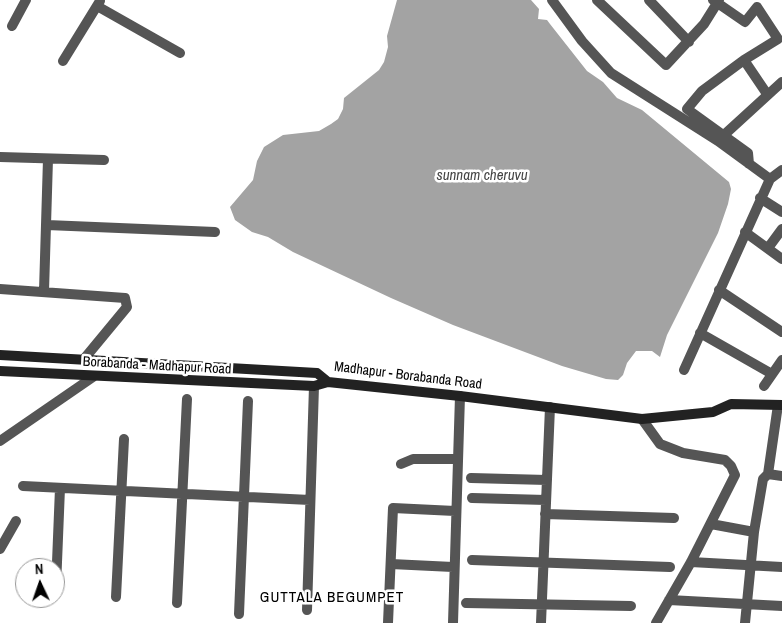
<!DOCTYPE html>
<style>
body{margin:0}
#map{position:relative;width:782px;height:623px;overflow:hidden;background:#fff;font-family:"Archivo Narrow",sans-serif}
canvas{display:block}
.north{position:absolute;left:15px;top:558px;width:50px;height:50px;box-sizing:border-box;background:#fff;border:1px solid #999;border-radius:50%;rotate:357deg;font-size:14px;font-weight:700;line-height:20px;text-align:center;color:#000}
.north::after{content:'';display:block;margin:auto;width:18px;height:22px;background:#000;clip-path:polygon(50% 0,100% 100%,50% 72%,0 100%)}
</style>
<div id="map">
<canvas width="782" height="623"></canvas>
<div class="north">N</div>
</div>
<script>
const c = document.querySelector('canvas').getContext('2d');
c.lineJoin = 'round';
function paint(path, color) { c.fillStyle = color; c.fill(path, 'evenodd'); }
const toPath = rows => new Path2D(rows.map(r => 'M' + r).join(''));
function stroke(path, color, width, dash) { c.strokeStyle = color; c.lineWidth = width; c.lineCap = dash ? 'butt' : 'round'; c.setLineDash(dash || []); c.stroke(path); }
function write(font, color, halo, rows, align = 'center') {
  c.font = font + ' "Archivo Narrow",sans-serif'; c.lineWidth = 5; c.setLineDash([]); c.textBaseline = 'middle'; c.strokeStyle = halo; c.fillStyle = color; for (const [text, x, y, turn = 0] of rows) {
    c.save(); c.translate(x, y); c.rotate((+turn || 0) * Math.PI / 180); c.textAlign = isNaN(turn) ? turn : align; if (halo) c.strokeText(text, 0, 0); c.fillText(text, 0, 0); c.restore();
  }
}
paint(toPath([
 [397,0,531,0,539,9,538,19,547,20,550,24,587,71,603,82,617,98,642,110,729,182,731,189,728,204,718,233,667,335,660,357,652,351,636,351,627,363,623,375,618,380,606,379,562,366,453,325,391,298,293,252,268,237,252,232,235,220,230,207,253,180,257,161,264,147,283,135,319,131,331,124,338,119,343,109,344,98,379,70,384,62,388,47,387,36]
]), '#a3a3a3');
stroke(toPath([
 [552,0,582,41,611,73,718,141,770,179,782,170],
 [597,0,666,65,704,24,719,0],
 [649,0,689,42],
 [713,0,745,22,757,7,778,39,744,60,702,91,687,109,748,153,749,164],
 [97,6,180,53],
 [12,26,26,0],
 [744,60,767,94],
 [63,61,100,1],
 [724,135,782,82],
 [0,157,104,160],
 [760,198,782,212],
 [47,225,215,232],
 [745,232,782,259],
 [768,248,782,229],
 [0,289,125,298,127,307,84,359],
 [719,290,782,332],
 [44,291,48,159],
 [700,333,772,374],
 [684,370,770,179],
 [764,386,782,360],
 [778,405,768,474,782,476],
 [642,419,660,444,683,453,725,460,731,466,735,475,691,562,656,623],
 [0,441,93,377],
 [401,464,413,459,457,459],
 [471,478,547,480],
 [23,486,310,500],
 [472,498,546,500],
 [545,514,674,518],
 [711,524,754,532],
 [0,549,16,521],
 [472,560,670,567],
 [691,562,782,567],
 [391,564,453,567],
 [56,587,60,488],
 [116,597,124,439],
 [669,600,782,606],
 [177,603,187,399],
 [466,603,631,606],
 [307,610,314,386],
 [239,614,248,401],
 [388,623,393,508,455,511],
 [453,623,460,396],
 [541,623,550,407],
 [745,623,754,532,763,479,768,474]
]), '#555', 10);
stroke(toPath([
 [0,355,317,373,328,382,460,396,642,419,713,412,731,404,782,405],
 [0,371,314,386,328,382]
]), '#222', 10);
write('14px', '#000', '#fff', [
 ["Borabanda - Madhapur Road",157,366,3],
 ["Madhapur - Borabanda Road",408,376,7]
]);
write('italic 15px', '#444', '#fff', [
 ["sunnam cheruvu",482,176]
]);
c.letterSpacing = '1px';
write('15px', '#000', '#fff', [
 ["GUTTALA BEGUMPET",332,598]
]);
c.letterSpacing = '0px';
</script>
